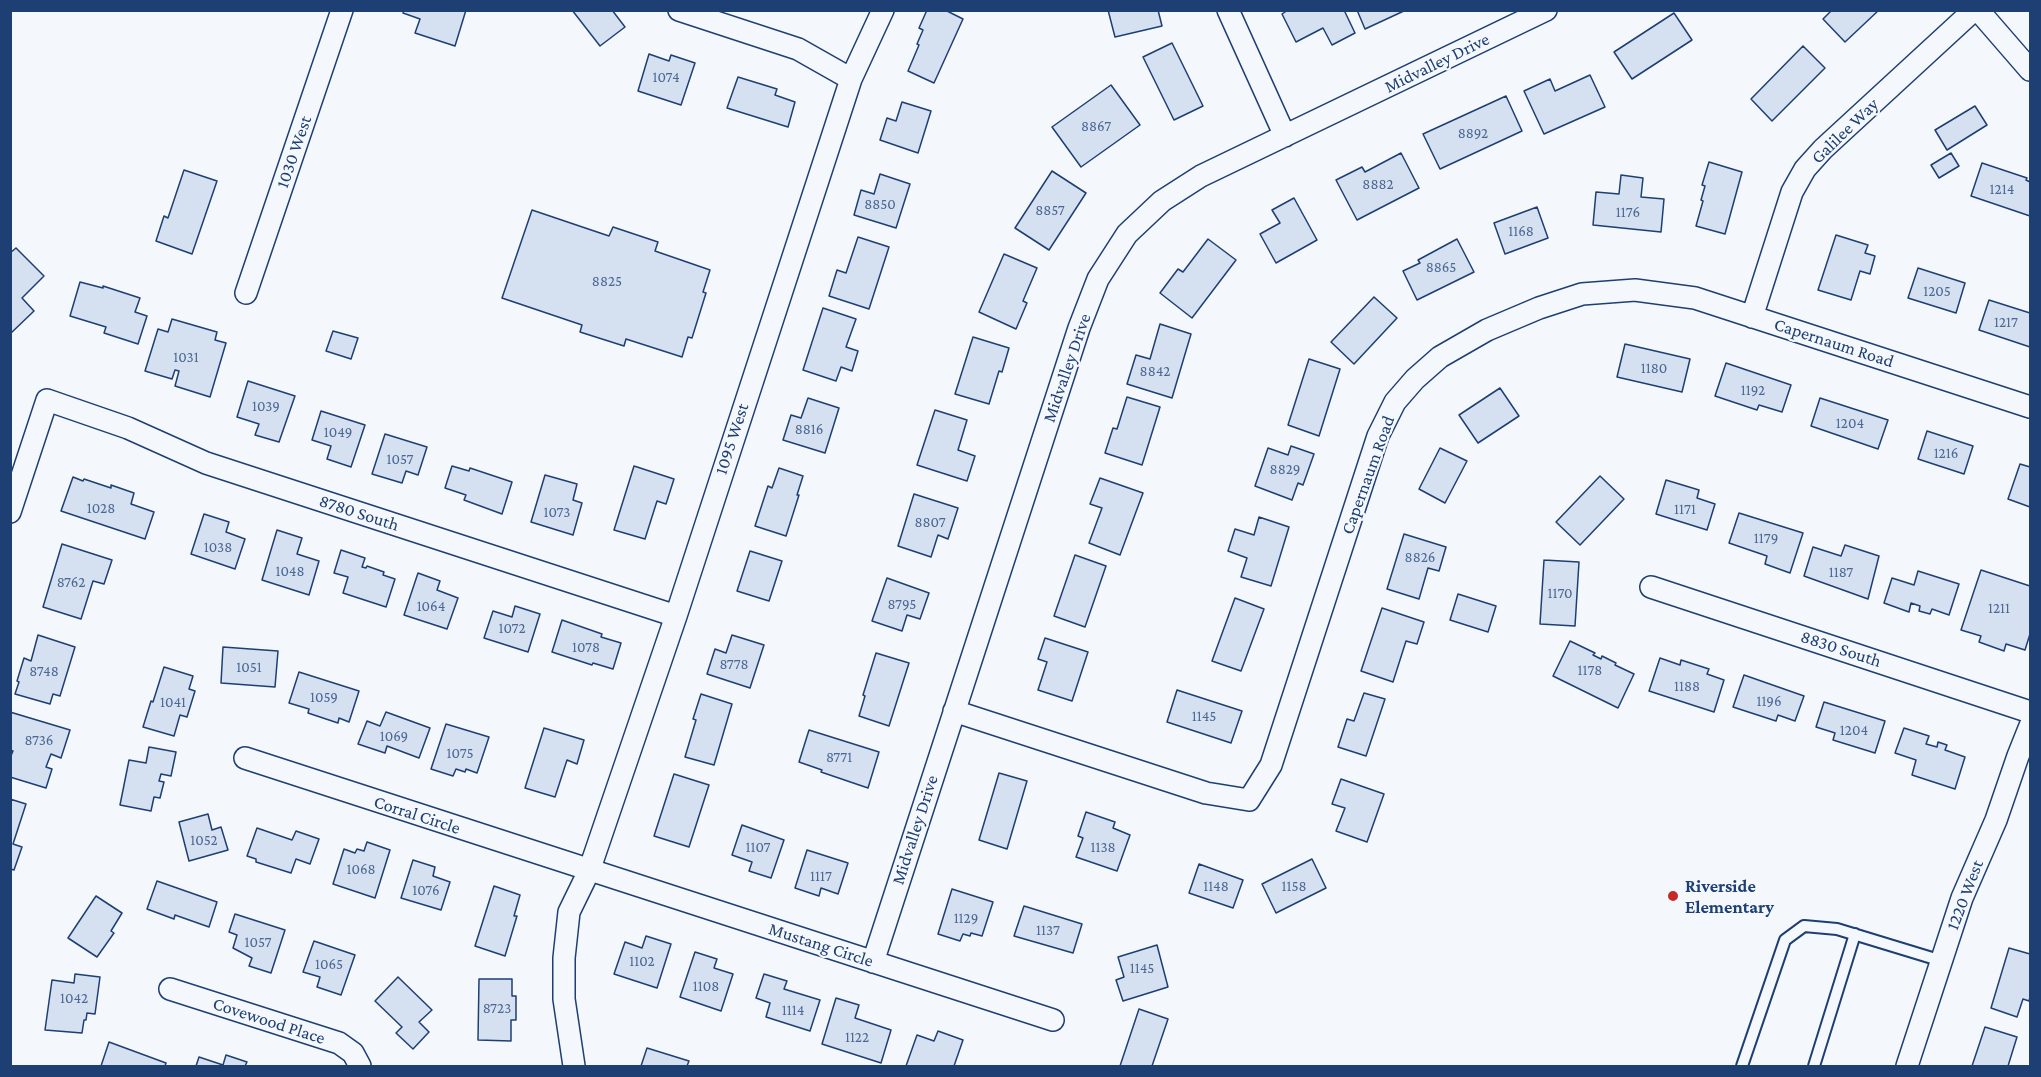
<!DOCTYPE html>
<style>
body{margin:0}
#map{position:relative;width:2041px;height:1077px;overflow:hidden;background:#f4f7fb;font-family:"Crimson Pro",serif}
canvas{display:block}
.frame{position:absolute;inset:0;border:12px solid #1d3f73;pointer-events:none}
</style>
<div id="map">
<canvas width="2041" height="1077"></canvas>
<div class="frame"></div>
</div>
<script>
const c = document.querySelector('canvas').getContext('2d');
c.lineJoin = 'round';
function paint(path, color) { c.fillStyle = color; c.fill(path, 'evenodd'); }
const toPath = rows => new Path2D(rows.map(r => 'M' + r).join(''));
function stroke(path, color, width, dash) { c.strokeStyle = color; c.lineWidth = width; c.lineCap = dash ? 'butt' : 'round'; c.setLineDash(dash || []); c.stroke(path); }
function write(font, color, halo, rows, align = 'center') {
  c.font = font + ' "Crimson Pro",serif'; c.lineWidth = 4.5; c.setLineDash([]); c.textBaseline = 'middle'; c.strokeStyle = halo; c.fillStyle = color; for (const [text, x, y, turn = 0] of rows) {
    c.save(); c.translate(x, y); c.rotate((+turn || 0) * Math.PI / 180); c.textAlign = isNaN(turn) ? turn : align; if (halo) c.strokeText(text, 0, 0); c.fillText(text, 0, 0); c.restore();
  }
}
const building = toPath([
 [404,10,466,10,455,46,415,33,420,19,403,13,404,10],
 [572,10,612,10,625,27,600,46,572,10],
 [927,10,945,10,963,19,934,83,908,71,919,45,917,44,923,30,919,28,927,10],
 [1108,10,1158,10,1162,26,1115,37,1108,10],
 [1284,10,1344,10,1355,33,1332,45,1323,28,1296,42,1282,14,1285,12,1284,10],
 [1357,10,1406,10,1365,29,1357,10],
 [1832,10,1879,10,1845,42,1823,19,1832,10],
 [1674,13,1692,40,1632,79,1614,52,1674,13],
 [1172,43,1203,106,1174,120,1143,57,1172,43],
 [1803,46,1825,68,1772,121,1751,99,1803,46],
 [649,54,669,61,671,55,695,63,681,105,638,91,649,54],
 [1590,75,1605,107,1544,134,1524,91,1550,79,1555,91,1590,75],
 [738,77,777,89,775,95,795,102,788,127,727,108,738,77],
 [1111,85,1140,125,1081,167,1052,127,1111,85],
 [1506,96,1522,131,1440,169,1423,134,1506,96],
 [902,102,931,111,918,153,880,140,887,118,896,121,902,102],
 [1975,106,1987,125,1947,150,1935,130,1975,106],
 [1401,153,1419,188,1357,220,1336,180,1362,167,1365,172,1401,153],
 [1951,153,1959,166,1939,178,1931,165,1951,153],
 [1709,162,1742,172,1725,234,1696,226,1703,201,1701,200,1705,186,1702,185,1709,162],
 [1982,163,2027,178,2026,180,2030,182,2030,216,1971,196,1982,163],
 [184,170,217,181,192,254,156,241,164,216,168,218,184,170],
 [1052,171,1086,193,1049,250,1015,228,1052,171],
 [880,174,910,184,896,228,854,215,861,190,874,194,880,174],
 [1621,175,1643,178,1641,197,1664,199,1661,232,1593,225,1596,192,1619,194,1621,175],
 [1294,198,1317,240,1276,263,1260,234,1280,223,1272,210,1294,198],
 [1537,207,1548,238,1505,254,1494,223,1537,207],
 [532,210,609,236,613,227,658,242,655,251,710,270,703,292,706,293,692,338,688,337,682,357,626,339,624,346,580,332,582,325,502,298,532,210],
 [1836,235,1868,245,1865,253,1875,256,1870,274,1860,271,1851,300,1818,290,1836,235],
 [858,237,889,247,869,309,829,296,837,270,846,273,858,237],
 [1208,239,1236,260,1192,318,1160,293,1178,269,1183,272,1208,239],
 [1457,239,1474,272,1417,300,1403,271,1420,263,1418,260,1457,239],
 [16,248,44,276,22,298,34,311,10,334,10,253,16,248],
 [1004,254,1037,268,1023,301,1027,303,1016,329,979,312,1004,254],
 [1918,268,1965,283,1956,313,1908,298,1918,268],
 [80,282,103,288,103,286,140,298,135,312,147,316,138,344,104,333,106,327,70,316,80,282],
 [1374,297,1397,318,1354,364,1331,342,1374,297],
 [1989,300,2030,313,2030,347,1979,330,1989,300],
 [823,308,856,319,846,347,858,351,852,371,841,367,836,381,803,370,823,308],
 [172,319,217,332,215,340,226,343,210,397,175,386,179,371,175,370,172,379,145,371,158,329,168,332,172,319],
 [1160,324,1191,334,1172,398,1127,384,1136,355,1150,359,1160,324],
 [333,331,358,338,351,359,326,351,333,331],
 [973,337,1009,348,1002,372,999,371,989,404,955,394,973,337],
 [1625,344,1690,359,1682,392,1617,377,1625,344],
 [1309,359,1340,369,1319,436,1288,425,1309,359],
 [1726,363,1791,385,1782,412,1759,405,1757,410,1715,396,1726,363],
 [248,381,295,396,279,442,255,435,259,424,237,417,248,381],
 [1500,388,1519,416,1478,443,1459,415,1500,388],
 [1127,397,1160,407,1142,465,1105,453,1113,428,1117,429,1127,397],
 [808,398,839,408,825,453,783,440,791,415,801,418,808,398],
 [1820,398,1888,420,1878,449,1811,426,1820,398],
 [935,410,967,420,958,450,975,456,967,481,917,465,935,410],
 [321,411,365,425,351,467,327,459,331,446,312,440,321,411],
 [1927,431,1973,446,1964,474,1918,459,1927,431],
 [385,434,427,447,418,475,406,471,402,483,372,474,385,434],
 [1291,446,1314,454,1303,485,1298,483,1292,500,1255,486,1268,448,1288,455,1291,446],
 [1440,448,1467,461,1445,503,1419,489,1440,448],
 [2020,464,2030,467,2030,507,2008,499,2020,464],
 [452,466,469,471,470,468,512,482,502,514,464,500,466,495,445,488,452,466],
 [634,466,674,479,666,504,657,501,645,539,614,530,634,466],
 [779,468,803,476,797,495,799,495,786,536,755,526,768,486,772,488,779,468],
 [545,475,577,484,573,500,582,503,573,535,531,522,545,475],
 [1600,476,1624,499,1580,545,1556,522,1600,476],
 [73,477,83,481,84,479,111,488,111,485,134,493,131,504,154,512,145,539,61,511,73,477],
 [1100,478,1143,493,1120,555,1089,543,1102,508,1090,504,1100,478],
 [1666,480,1699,490,1697,498,1715,504,1707,530,1656,514,1666,480],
 [914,494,958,508,948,539,938,535,931,557,898,546,914,494],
 [1739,513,1803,533,1790,573,1765,564,1767,556,1729,543,1739,513],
 [204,514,229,522,226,532,245,539,235,569,191,554,204,514],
 [1259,517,1289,527,1271,586,1241,577,1247,558,1228,551,1235,529,1254,535,1259,517],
 [277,530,302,538,297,554,319,561,309,595,262,580,277,530],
 [1404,534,1446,547,1439,571,1428,568,1419,599,1387,589,1404,534],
 [62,544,112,560,104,584,93,581,81,619,43,607,62,544],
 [1845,545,1879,556,1868,599,1804,576,1813,547,1841,556,1845,545],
 [341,550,365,558,362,567,366,568,367,566,384,572,383,575,395,579,386,607,343,593,348,577,334,573,341,550],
 [750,551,782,561,769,601,737,591,750,551],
 [1075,555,1106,566,1085,627,1054,616,1075,555],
 [1544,560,1579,562,1575,626,1540,624,1544,560],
 [1981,570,2030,586,2030,634,2025,650,2006,644,2004,651,1979,642,1981,636,1961,630,1981,570],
 [1918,571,1959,584,1949,615,1932,609,1930,614,1919,611,1920,606,1911,603,1909,612,1884,603,1892,578,1914,585,1918,571],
 [418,573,440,581,437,590,458,598,447,629,404,615,418,573],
 [887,578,929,593,920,619,907,615,902,631,872,621,887,578],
 [1458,594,1496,606,1488,632,1450,620,1458,594],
 [1235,598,1264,609,1241,671,1212,661,1235,598],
 [515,606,540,614,528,652,484,638,493,611,512,617,515,606],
 [1382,608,1424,622,1417,644,1406,641,1393,682,1361,671,1382,608],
 [562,620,602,634,601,637,621,643,613,669,593,663,592,665,552,652,562,620],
 [38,635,75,647,60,696,53,694,50,704,15,694,19,682,17,681,24,658,31,661,38,635],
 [732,635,764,645,750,688,707,674,715,649,726,653,732,635],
 [1045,638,1088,652,1072,701,1038,690,1047,662,1038,659,1045,638],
 [1570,641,1595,653,1593,655,1601,659,1602,656,1616,663,1615,665,1634,674,1618,708,1553,676,1570,641],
 [223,647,278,651,275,687,221,683,223,647],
 [876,653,909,663,889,726,859,716,865,696,863,695,876,653],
 [1660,658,1680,665,1681,660,1709,669,1707,674,1724,680,1714,712,1649,691,1660,658],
 [164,667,193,676,189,689,195,691,187,717,180,715,174,736,143,727,151,701,153,702,164,667],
 [299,672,359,691,349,722,339,718,338,723,308,713,309,709,289,703,299,672],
 [1744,675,1804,696,1795,721,1778,715,1776,721,1733,707,1744,675],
 [1177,690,1242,711,1231,743,1167,722,1177,690],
 [1364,693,1385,699,1366,756,1338,747,1347,719,1354,721,1364,693],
 [701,694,732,704,714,765,685,757,696,720,693,719,701,694],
 [1824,702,1885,721,1875,753,1833,740,1835,733,1816,727,1824,702],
 [10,712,70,730,61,758,51,754,46,767,52,769,46,788,10,777,10,758,13,751,10,750,10,712],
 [386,712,430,728,419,758,387,746,385,753,358,744,367,721,380,726,386,712],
 [446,724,489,737,477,773,466,769,465,772,456,769,453,776,431,769,446,724],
 [544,728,584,740,577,764,567,760,555,797,525,788,544,728],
 [1904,728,1929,736,1926,744,1937,747,1938,742,1947,745,1945,750,1965,757,1955,789,1912,775,1916,760,1895,753,1904,728],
 [809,730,879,752,868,788,821,772,822,770,799,762,809,730],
 [149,747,176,752,171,776,161,774,159,781,164,782,160,798,154,797,151,811,120,805,129,760,146,763,149,747],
 [999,773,1027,781,1007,849,979,840,999,773],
 [674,774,709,785,689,847,654,836,674,774],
 [1341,779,1384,794,1367,842,1336,831,1345,808,1332,804,1341,779],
 [10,799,26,804,13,844,22,847,14,870,10,869,10,799],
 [1086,812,1115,822,1113,828,1130,835,1117,871,1076,857,1083,838,1078,836,1086,812],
 [208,814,212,830,221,827,228,850,189,861,179,822,208,814],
 [742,825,784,840,771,878,749,871,752,862,732,855,742,825],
 [257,828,292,840,296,831,319,839,310,864,296,859,291,873,256,862,256,859,247,856,257,828],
 [367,842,390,850,375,898,333,884,344,849,355,853,357,849,364,851,367,842],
 [807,850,848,863,838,894,821,888,819,896,795,888,807,850],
 [1312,859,1326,888,1276,913,1262,884,1312,859],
 [413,860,435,867,433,876,450,882,441,910,401,898,413,860],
 [1199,864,1243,880,1233,908,1189,893,1199,864],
 [157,881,217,902,209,927,175,915,174,919,147,909,157,881],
 [494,886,520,895,514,916,517,916,505,956,475,946,494,886],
 [952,889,993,902,982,936,971,933,970,936,963,934,960,941,938,934,952,889],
 [96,896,122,913,111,931,114,933,97,957,68,938,96,896],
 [1024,906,1082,924,1073,953,1014,936,1024,906],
 [235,914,285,930,271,973,249,966,252,958,233,948,237,935,229,932,235,914],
 [646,936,671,944,657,988,614,974,625,942,642,948,646,936],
 [314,941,355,955,341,995,317,987,320,977,303,972,314,941],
 [1157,945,1168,987,1123,1001,1116,980,1124,977,1118,957,1157,945],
 [2009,948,2030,954,2030,997,2029,1001,2023,999,2017,1017,1991,1008,2009,948],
 [695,952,717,959,714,968,733,974,721,1011,680,997,695,952],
 [75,974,100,977,95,1014,87,1013,86,1020,84,1020,82,1033,45,1030,52,980,74,983,75,974],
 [764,974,787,981,784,989,820,1000,810,1031,766,1017,770,1003,756,998,764,974],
 [398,977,432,1010,419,1022,429,1032,413,1049,396,1033,402,1027,375,1001,398,977],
 [479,979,512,979,512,996,516,996,516,1020,511,1020,511,1041,478,1040,479,979],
 [836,998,859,1005,855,1018,891,1030,881,1063,822,1044,836,998],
 [1139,1009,1168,1019,1152,1066,1120,1066,1139,1009],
 [1985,1027,2017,1037,2008,1066,1972,1066,1985,1027],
 [938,1031,963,1040,954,1066,906,1066,917,1035,934,1041,938,1031],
 [109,1042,166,1063,165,1066,101,1066,109,1042],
 [647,1048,689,1061,687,1066,641,1066,647,1048],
 [226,1055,247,1062,245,1066,196,1066,199,1057,223,1065,226,1055]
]);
paint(building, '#d5e0f0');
stroke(building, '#1d3f73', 1.5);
const lane = toPath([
 [1742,1066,1785,940,1804,926,1837,929,1942,961],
 [1814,1066,1855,934]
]);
const street = toPath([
 [679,10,798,49,851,79],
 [1228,10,1285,136],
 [1978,10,2030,70],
 [246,293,342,10],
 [1752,317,1792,192,1805,169,1823,149,1974,10],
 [10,512,47,400,128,428,206,463,676,616],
 [1651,587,2030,712],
 [954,711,1206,793,1249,800,1271,765,1378,436,1395,402,1415,379,1440,357,1487,330,1539,308,1582,294,1635,290,1695,298,2030,407],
 [245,758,1053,1020],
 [873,962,1079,328,1098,279,1127,234,1162,201,1201,176,1546,10],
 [170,989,339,1043,353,1053,360,1066],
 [574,1066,564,999,564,958,569,912,589,871,676,616,851,79,883,10],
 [1907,1066,1962,898,1996,820,2018,756,2030,726]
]);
stroke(lane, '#1d3f73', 14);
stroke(street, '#1d3f73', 24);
stroke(lane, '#f4f7fb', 10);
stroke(street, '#f4f7fb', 21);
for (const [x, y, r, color] of [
 [1673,896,6,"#c62828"]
]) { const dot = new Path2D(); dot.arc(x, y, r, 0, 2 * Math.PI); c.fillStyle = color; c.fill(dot); stroke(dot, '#f4f7fb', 2); }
write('15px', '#4b6792', null, [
 ["1074",666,77],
 ["8867",1096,126],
 ["8892",1473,133],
 ["8882",1378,184],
 ["1214",2002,189],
 ["8850",880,204],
 ["8857",1050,210],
 ["1176",1628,212],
 ["1168",1521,231],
 ["8865",1441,267],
 ["8825",607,281],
 ["1205",1937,291],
 ["1217",2006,322],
 ["1031",186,357],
 ["1180",1654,368],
 ["8842",1155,371],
 ["1192",1753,390],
 ["1039",266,406],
 ["1204",1850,423],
 ["8816",809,429],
 ["1049",338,432],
 ["1216",1946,453],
 ["1057",400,459],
 ["8829",1285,469],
 ["1028",101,508],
 ["1171",1685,509],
 ["1073",557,512],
 ["8807",930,522],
 ["1179",1766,538],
 ["1038",218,547],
 ["8826",1420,557],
 ["1048",290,571],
 ["1187",1841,572],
 ["8762",71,582],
 ["1170",1560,593],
 ["8795",902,604],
 ["1064",431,606],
 ["1211",1999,608],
 ["1072",512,628],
 ["1078",586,647],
 ["8778",734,664],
 ["1051",249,667],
 ["1178",1590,670],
 ["8748",44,671],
 ["1188",1687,686],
 ["1059",324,697],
 ["1196",1769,701],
 ["1041",173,702],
 ["1145",1204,716],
 ["1204",1854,730],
 ["1069",394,736],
 ["8736",39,740],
 ["1075",460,753],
 ["8771",839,757],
 ["1052",204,840],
 ["1107",758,847],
 ["1138",1103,847],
 ["1068",361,869],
 ["1117",821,876],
 ["1148",1216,886],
 ["1158",1294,886],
 ["1076",426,890],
 ["1129",966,918],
 ["1137",1048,930],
 ["1057",258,942],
 ["1102",642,961],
 ["1065",329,964],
 ["1145",1142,968],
 ["1108",706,986],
 ["1042",74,998],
 ["8723",497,1008],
 ["1114",793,1010],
 ["1122",857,1037]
]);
write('18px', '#1d3f73', '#f4f7fb', [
 ["Midvalley Drive",1437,63,-26],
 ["Galilee Way",1845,131,-44],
 ["1030 West",294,152,-71],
 ["Capernaum Road",1834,343,18],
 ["Midvalley Drive",1067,368,-71],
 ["1095 West",732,439,-72],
 ["Capernaum Road",1368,475,-70],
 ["8780 South",359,513,18],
 ["8830 South",1841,649,18],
 ["Corral Circle",417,815,18],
 ["Midvalley Drive",915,830,-72],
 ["1220 West",1965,895,-69],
 ["Mustang Circle",821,945,18],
 ["Covewood Place",269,1021,18]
]);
write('bold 18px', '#1d3f73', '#f4f7fb', [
 ["Riverside",1685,886],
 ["Elementary",1685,907]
], 'left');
</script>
